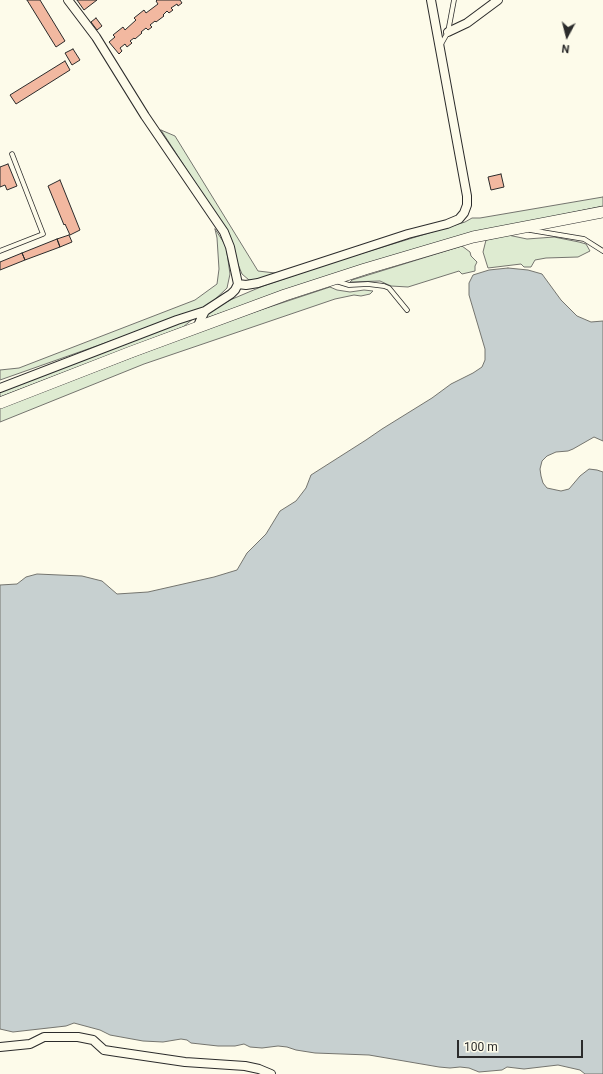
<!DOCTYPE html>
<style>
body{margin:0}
#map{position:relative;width:603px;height:1074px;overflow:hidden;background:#fdfbea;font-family:Roboto,sans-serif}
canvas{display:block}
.north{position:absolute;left:547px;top:16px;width:40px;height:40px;-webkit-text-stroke:3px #fdfbea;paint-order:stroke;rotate:187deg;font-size:11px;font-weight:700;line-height:16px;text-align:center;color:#2b2b2b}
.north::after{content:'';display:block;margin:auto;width:14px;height:18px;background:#2b2b2b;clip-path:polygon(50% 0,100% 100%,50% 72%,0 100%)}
.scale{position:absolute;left:457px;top:1040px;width:126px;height:18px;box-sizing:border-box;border:2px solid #2b2b2b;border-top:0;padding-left:5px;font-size:12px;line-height:14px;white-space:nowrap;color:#2b2b2b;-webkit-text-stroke:3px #fdfbea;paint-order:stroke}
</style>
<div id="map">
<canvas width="603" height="1074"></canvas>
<div class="north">N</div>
<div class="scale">100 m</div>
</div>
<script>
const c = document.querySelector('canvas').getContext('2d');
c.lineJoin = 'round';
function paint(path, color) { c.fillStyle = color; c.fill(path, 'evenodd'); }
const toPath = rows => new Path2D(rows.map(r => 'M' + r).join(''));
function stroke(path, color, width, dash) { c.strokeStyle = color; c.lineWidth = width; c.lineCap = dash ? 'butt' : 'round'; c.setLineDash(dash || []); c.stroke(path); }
const green = toPath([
 [161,130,175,136,258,271,275,273,259,281,249,280,242,274,220,221,161,130],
 [603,197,603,206,480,232,406,252,206,318,206,315,211,311,230,300,263,286,340,260,465,222,472,218,480,218,603,197],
 [215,229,226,246,230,274,227,288,207,307,0,380,0,370,19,368,195,300,217,284,219,269,217,238,215,229],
 [508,235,527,239,554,237,579,242,586,244,590,251,578,257,546,258,535,260,531,267,524,267,521,264,488,268,483,252,486,240,508,235],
 [462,246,470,252,471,256,477,262,475,266,475,271,462,274,459,271,408,287,391,286,380,281,350,282,352,280,462,246],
 [330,287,337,290,350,292,364,290,373,291,370,294,361,296,354,295,335,299,144,364,0,422,0,408,224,322,330,287],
 [198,315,183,327,0,397,0,390,198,315]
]);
paint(green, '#deebd1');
stroke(green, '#74746e', 1);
const water = toPath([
 [508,268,528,270,542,274,561,300,577,316,591,322,603,321,603,441,594,437,573,449,568,451,556,452,547,456,542,461,540,469,541,476,543,483,547,488,561,491,569,489,580,476,589,469,597,470,603,472,603,1074,585,1074,580,1070,558,1065,524,1069,507,1067,502,1070,479,1072,469,1068,460,1067,450,1068,439,1067,369,1055,315,1053,296,1050,287,1047,278,1046,262,1048,250,1047,244,1044,235,1046,218,1046,191,1043,187,1040,181,1039,163,1042,143,1041,110,1035,100,1030,74,1023,66,1026,13,1032,0,1029,0,585,17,584,26,577,37,574,82,576,102,581,117,594,148,592,214,577,237,570,247,553,266,534,280,511,296,501,306,488,311,475,366,440,382,429,432,398,451,384,473,373,482,367,485,360,485,349,469,295,469,283,473,275,489,270,508,268]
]);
paint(water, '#c7d0d0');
stroke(water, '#74746e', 1);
const building = toPath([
 [27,0,40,0,65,41,56,47,27,0],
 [77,0,97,0,84,10,77,0],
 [157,0,180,0,182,3,178,6,177,4,171,8,173,10,169,13,167,11,163,15,164,16,156,22,155,21,150,25,152,27,148,30,146,28,141,32,142,33,135,39,134,38,130,41,132,43,127,47,125,44,120,48,122,51,119,54,109,42,115,37,113,35,123,27,125,30,136,20,134,18,144,10,146,13,158,4,156,1,157,0],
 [96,18,102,26,97,30,91,22,96,18],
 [73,49,80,60,72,65,65,53,73,49],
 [65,61,70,70,16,104,10,95,65,61],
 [8,164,17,186,7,190,5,185,0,187,0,167,8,164],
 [501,174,504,187,491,190,488,177,501,174],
 [60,180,80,230,70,235,65,224,64,225,48,186,60,180],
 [69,235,72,242,60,247,57,239,69,235],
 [57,239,60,247,25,260,22,253,57,239],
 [22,253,25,260,0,270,0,262,22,253]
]);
paint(building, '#f2b8a0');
stroke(building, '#2b2b2b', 1);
const lane = toPath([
 [440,46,448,32,454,0],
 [530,230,584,239,603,251],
 [0,251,43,234,12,154],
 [336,281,349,285,368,284,384,286,389,288,407,310]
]);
const street = toPath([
 [68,0,96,37,145,116,224,232,230,247,238,284,235,290,231,294,205,311,200,321,197,328],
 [448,32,467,23,498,0],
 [238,284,246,285,258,283,408,234,447,224,459,219,464,213,467,205,467,196,431,0],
 [0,388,177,320,205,311],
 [0,1047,30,1044,44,1037,78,1037,93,1040,104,1050,117,1052,185,1062,245,1066,259,1069,271,1074]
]);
const secondary = toPath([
 [0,403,131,352,285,295,365,269,473,237,603,212]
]);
stroke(lane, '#2b2b2b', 5.5);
stroke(street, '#2b2b2b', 10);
stroke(secondary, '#2b2b2b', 12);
stroke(lane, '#fdfbea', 4);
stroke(street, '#fdfbea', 8);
stroke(secondary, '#fdfbea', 11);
</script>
